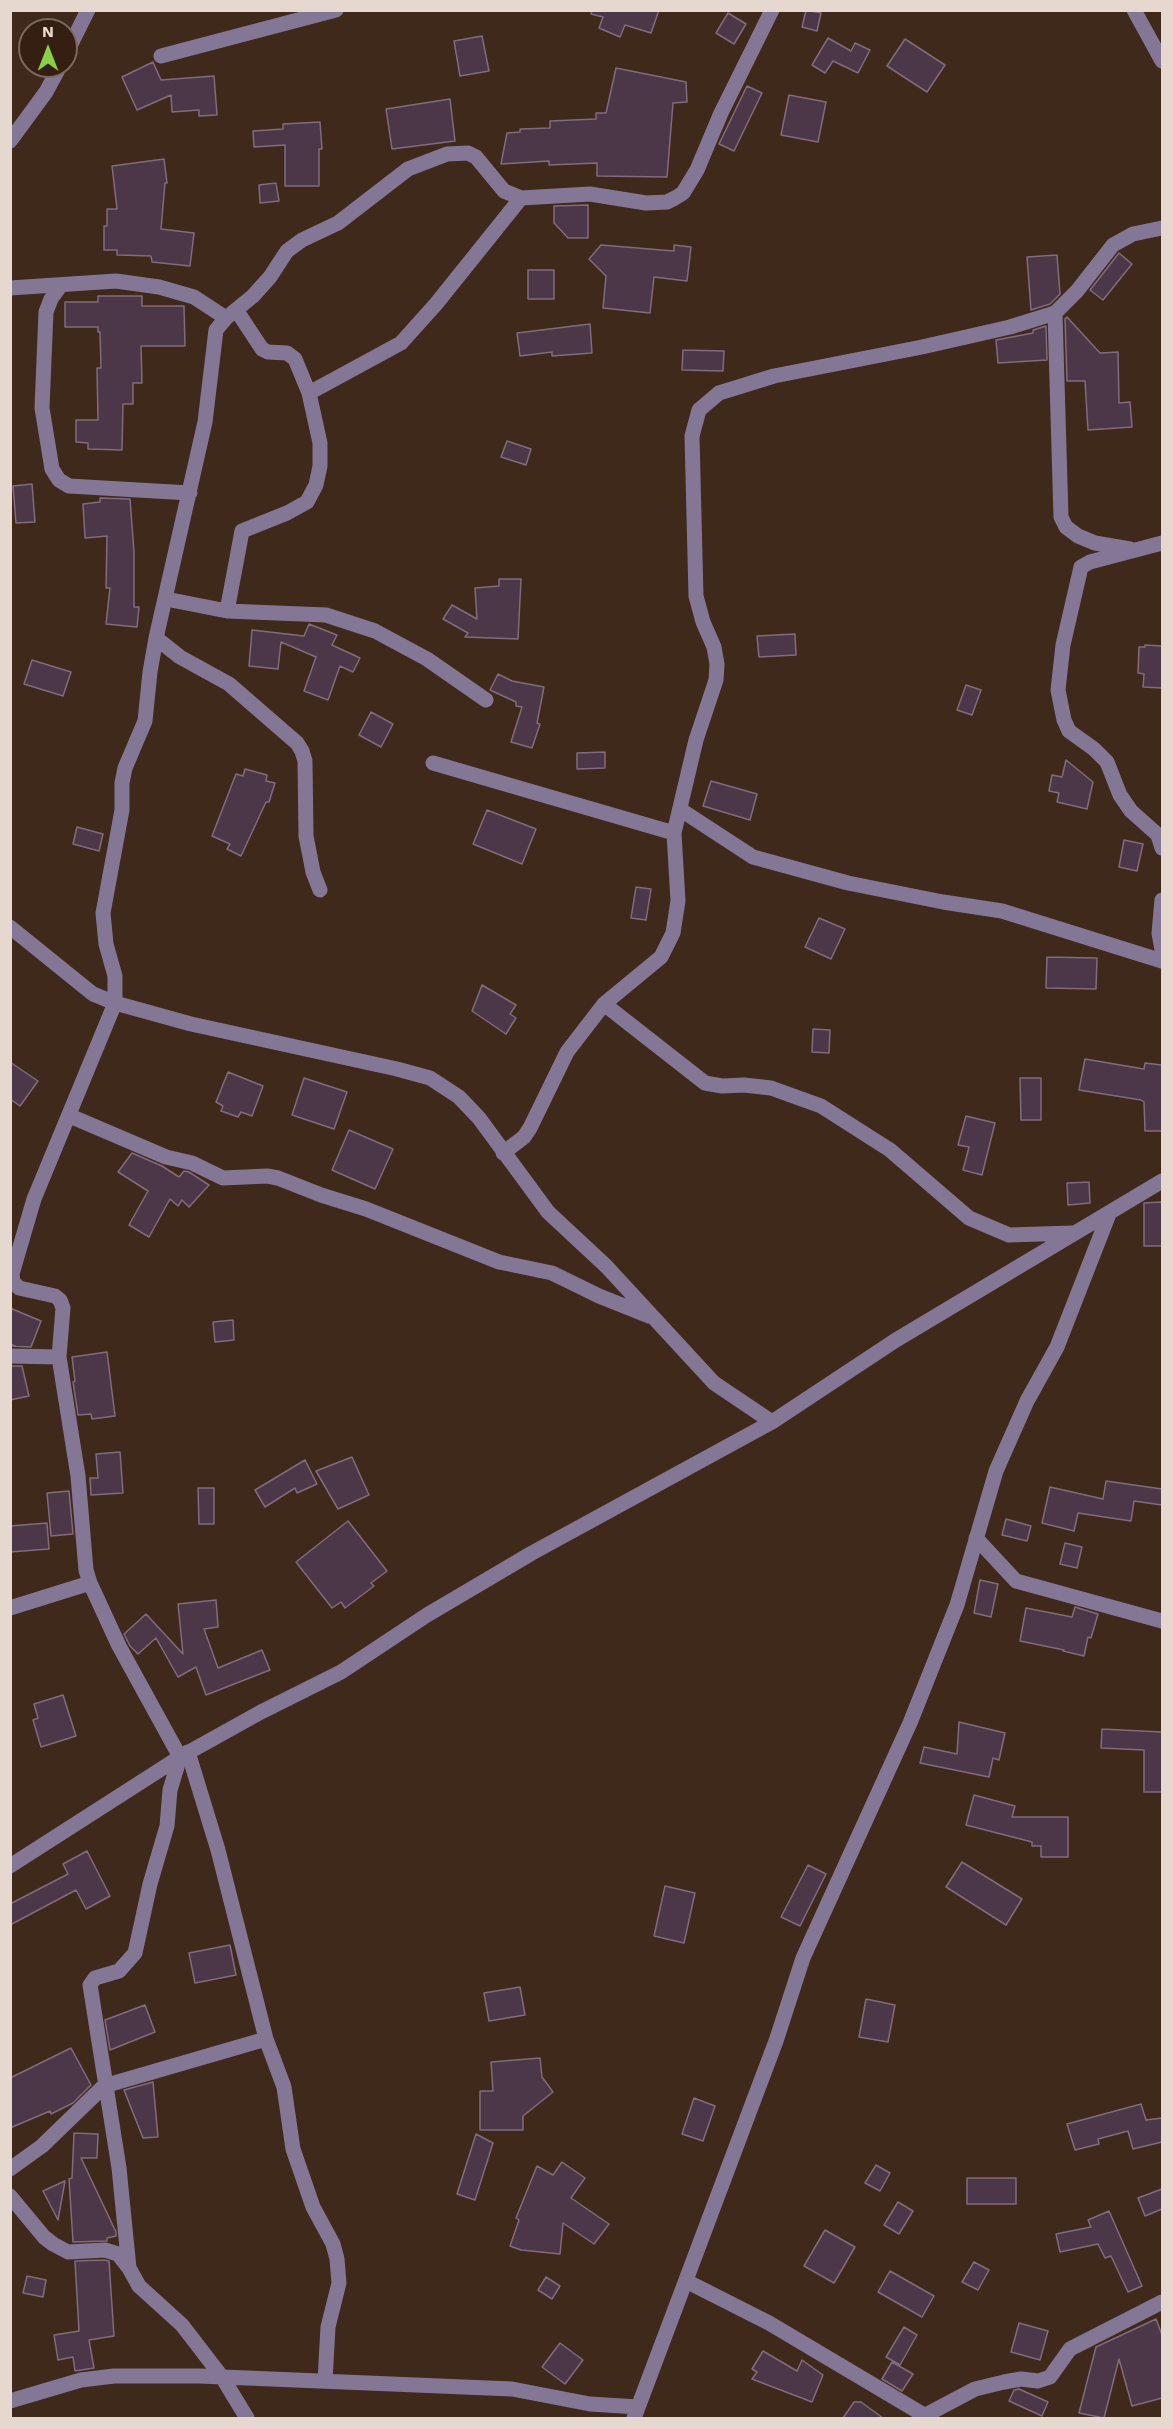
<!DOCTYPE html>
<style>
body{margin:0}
#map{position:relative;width:1173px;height:2429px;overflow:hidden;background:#3e291b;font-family:"Work Sans",sans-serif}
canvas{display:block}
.frame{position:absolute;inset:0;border:12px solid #e6d8cf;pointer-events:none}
.north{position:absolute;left:18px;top:18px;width:60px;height:60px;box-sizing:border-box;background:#341f11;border:2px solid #7b695d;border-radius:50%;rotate:0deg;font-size:16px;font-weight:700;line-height:24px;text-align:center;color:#e6d8cf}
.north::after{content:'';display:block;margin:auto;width:21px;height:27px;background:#89cf48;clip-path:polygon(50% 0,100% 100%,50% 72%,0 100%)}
</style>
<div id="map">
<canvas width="1173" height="2429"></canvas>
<div class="frame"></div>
<div class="north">N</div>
</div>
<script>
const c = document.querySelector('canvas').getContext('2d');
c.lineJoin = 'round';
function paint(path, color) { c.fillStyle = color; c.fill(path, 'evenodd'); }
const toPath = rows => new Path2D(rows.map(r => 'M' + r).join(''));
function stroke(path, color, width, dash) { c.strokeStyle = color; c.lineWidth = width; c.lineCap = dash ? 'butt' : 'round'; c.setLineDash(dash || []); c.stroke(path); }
const building = toPath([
 [592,10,659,10,651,33,625,25,620,37,599,28,603,17,591,14,592,10],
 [806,10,821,13,817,31,802,27,806,10],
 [728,13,746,24,734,44,716,33,728,13],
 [482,36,489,71,460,76,454,41,482,36],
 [828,38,851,51,855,43,870,50,858,73,833,61,825,73,812,65,828,38],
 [905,39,945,65,927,92,887,66,905,39],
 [153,62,161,80,214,76,217,115,199,116,199,110,172,112,171,95,137,110,122,77,153,62],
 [616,68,686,82,687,102,673,103,667,177,597,176,597,163,549,165,549,161,501,164,507,133,520,132,520,129,550,128,550,121,596,119,596,113,606,113,616,68],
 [747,86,762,93,734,151,719,144,747,86],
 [789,95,826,102,818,142,781,135,789,95],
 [450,99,455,141,392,149,386,109,450,99],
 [320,122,322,149,319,149,319,186,285,186,285,145,254,147,253,131,283,129,283,124,320,122],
 [164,159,167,183,165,183,161,229,194,233,190,266,152,262,151,256,117,255,117,250,104,250,104,226,107,226,107,209,117,209,112,166,164,159],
 [276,183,279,201,260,203,259,185,276,183],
 [588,205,588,238,568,238,554,223,554,206,588,205],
 [601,245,674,251,674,245,691,247,687,281,654,277,650,313,603,308,606,276,589,259,601,245],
 [1119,253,1132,264,1103,300,1090,290,1119,253],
 [1057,255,1060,294,1050,304,1031,310,1027,257,1057,255],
 [528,270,554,270,554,299,528,299,528,270],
 [98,296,142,296,142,306,184,306,185,346,141,346,142,383,133,383,133,404,123,404,122,450,88,449,88,443,76,442,76,420,98,420,97,368,101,368,100,332,98,332,98,327,65,327,65,302,98,302,98,296],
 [1067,317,1100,353,1118,352,1119,403,1130,402,1132,427,1088,430,1085,381,1067,381,1065,319,1067,317],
 [590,324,592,353,552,356,552,352,520,356,517,333,590,324],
 [1046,326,1047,360,998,363,996,340,1033,333,1033,330,1046,326],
 [683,350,724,351,723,371,682,370,683,350],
 [507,441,531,449,526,465,501,457,507,441],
 [32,484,35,522,16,523,13,486,32,484],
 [100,498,130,499,134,552,134,607,139,607,137,627,106,624,110,588,106,588,107,536,85,538,83,504,100,502,100,498],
 [499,579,521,579,518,639,465,637,468,633,443,619,452,605,477,619,475,588,499,586,499,579],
 [309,624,337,635,332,645,360,658,353,672,340,666,328,700,304,691,316,657,281,642,278,669,249,666,252,630,304,636,309,624],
 [795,634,796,655,759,657,757,636,795,634],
 [1145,645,1162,646,1162,688,1143,687,1144,674,1138,673,1139,647,1145,647,1145,645],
 [32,660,71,672,63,696,24,684,32,660],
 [498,674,512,681,544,687,537,723,540,724,532,748,511,742,522,707,516,706,516,702,490,690,498,674],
 [966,685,981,690,972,715,957,710,966,685],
 [371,712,393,724,381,747,359,735,371,712],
 [605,752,605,768,577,769,577,753,605,752],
 [1066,760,1093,782,1087,809,1057,802,1059,793,1049,791,1052,775,1062,777,1066,760],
 [245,769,267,775,266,781,275,783,269,802,266,802,241,856,227,849,230,844,212,836,236,774,243,776,245,769],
 [711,781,757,794,750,820,703,806,711,781],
 [487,810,536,829,522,864,473,844,487,810],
 [77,827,103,834,99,851,73,844,77,827],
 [1124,840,1143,844,1137,871,1119,867,1124,840],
 [636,887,651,889,646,920,631,918,636,887],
 [819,918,845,929,831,959,805,947,819,918],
 [1047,957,1097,958,1096,989,1046,988,1047,957],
 [482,985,516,1005,510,1014,516,1018,506,1034,472,1011,482,985],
 [813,1029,830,1030,829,1053,812,1052,813,1029],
 [1085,1059,1144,1069,1145,1063,1162,1065,1162,1131,1145,1131,1144,1102,1141,1100,1079,1090,1085,1059],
 [10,1062,38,1081,20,1106,10,1099,10,1062],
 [228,1072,263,1086,252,1116,241,1112,238,1117,221,1111,223,1106,216,1102,228,1072],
 [304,1078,347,1092,334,1129,292,1115,304,1078],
 [1020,1078,1041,1078,1041,1120,1021,1120,1020,1078],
 [966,1116,995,1123,982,1175,963,1170,969,1147,958,1145,966,1116],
 [349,1130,393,1149,375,1189,332,1170,349,1130],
 [132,1153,162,1166,179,1177,184,1171,189,1172,209,1185,189,1207,182,1200,178,1206,170,1199,149,1237,129,1225,148,1191,118,1172,132,1153],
 [1089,1182,1090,1203,1068,1205,1067,1183,1089,1182],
 [1162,1202,1162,1246,1144,1246,1144,1203,1162,1202],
 [10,1308,41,1321,31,1347,10,1346,15,1346,10,1344,10,1308],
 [233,1320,234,1340,215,1342,213,1322,233,1320],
 [107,1352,115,1416,92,1419,91,1414,78,1415,73,1382,75,1381,72,1357,107,1352],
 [10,1366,22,1366,29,1396,10,1400,10,1366],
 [120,1452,123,1493,91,1495,90,1478,98,1478,96,1454,120,1452],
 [352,1457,369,1495,338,1509,316,1471,352,1457],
 [305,1460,317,1484,297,1493,295,1488,265,1507,255,1490,305,1460],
 [1106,1481,1162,1489,1162,1505,1134,1501,1131,1521,1078,1513,1074,1531,1042,1523,1050,1487,1103,1499,1106,1481],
 [198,1488,214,1488,214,1524,199,1524,198,1488],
 [69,1491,73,1534,51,1536,47,1493,69,1491],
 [1006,1519,1031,1526,1027,1541,1002,1535,1006,1519],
 [348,1521,387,1571,371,1583,374,1586,345,1608,341,1602,332,1608,296,1562,348,1521],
 [47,1523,49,1549,10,1552,10,1526,47,1523],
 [1065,1543,1082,1547,1077,1568,1060,1564,1065,1543],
 [980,1580,998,1584,991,1617,974,1613,980,1580],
 [216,1600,218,1627,204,1629,218,1668,262,1650,270,1670,206,1695,196,1667,178,1677,156,1638,138,1654,130,1646,124,1634,146,1614,183,1654,178,1604,216,1600],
 [1075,1607,1098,1614,1091,1638,1088,1637,1084,1656,1063,1651,1064,1650,1020,1641,1026,1608,1072,1617,1075,1607],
 [63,1695,76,1736,41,1747,33,1720,38,1718,34,1704,63,1695],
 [959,1722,1005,1733,999,1760,993,1758,989,1777,920,1763,924,1747,957,1754,959,1722],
 [1102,1729,1162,1732,1162,1792,1144,1792,1144,1750,1101,1748,1102,1729],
 [974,1795,1015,1806,1012,1817,1068,1817,1068,1857,1041,1857,1041,1846,1032,1846,1032,1842,966,1825,974,1795],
 [87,1851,110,1896,86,1909,76,1890,10,1925,10,1904,68,1874,63,1864,87,1851],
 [962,1862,1022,1899,1006,1925,946,1887,962,1862],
 [808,1865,826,1874,800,1926,781,1917,808,1865],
 [665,1886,695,1893,684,1943,654,1936,665,1886],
 [230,1945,236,1975,195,1983,189,1953,230,1945],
 [520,1987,525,2015,489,2021,484,1993,520,1987],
 [866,1999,895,2005,888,2042,859,2037,866,1999],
 [145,2005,155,2032,110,2050,105,2020,145,2005],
 [71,2048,91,2085,73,2103,51,2114,50,2111,10,2128,10,2078,71,2048],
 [540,2058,542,2077,553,2092,523,2116,523,2130,480,2130,480,2091,493,2091,491,2062,540,2058],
 [153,2082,158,2137,143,2138,124,2090,153,2082],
 [694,2098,715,2106,703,2141,682,2134,694,2098],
 [1141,2104,1146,2120,1162,2118,1162,2142,1133,2149,1128,2131,1098,2139,1099,2144,1075,2150,1067,2124,1141,2104],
 [74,2133,98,2134,97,2158,81,2158,116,2232,116,2236,107,2238,107,2241,73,2242,69,2179,72,2178,74,2133],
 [476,2134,493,2143,475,2200,457,2194,476,2134],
 [562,2162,585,2178,571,2198,609,2224,594,2244,563,2223,560,2254,521,2250,510,2246,519,2220,516,2218,537,2166,553,2175,562,2162],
 [876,2165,890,2173,880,2191,865,2183,876,2165],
 [967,2178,1016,2178,1016,2204,967,2204,967,2178],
 [65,2181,58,2220,43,2191,65,2181],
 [1162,2189,1162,2209,1145,2216,1138,2198,1162,2189],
 [898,2202,913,2211,899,2234,884,2225,898,2202],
 [1109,2211,1142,2286,1128,2292,1111,2256,1105,2258,1098,2244,1060,2252,1056,2234,1091,2227,1088,2220,1109,2211],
 [825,2230,855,2247,834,2283,804,2266,825,2230],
 [104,2260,109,2261,114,2336,89,2340,94,2368,75,2371,73,2357,58,2360,54,2335,79,2331,75,2261,104,2260],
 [974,2262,989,2270,978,2290,962,2282,974,2262],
 [890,2271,934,2296,922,2317,878,2292,890,2271],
 [27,2276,46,2280,43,2297,23,2293,27,2276],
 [546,2277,560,2286,552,2299,538,2290,546,2277],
 [1156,2319,1162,2335,1162,2398,1132,2406,1119,2359,1104,2418,1079,2413,1096,2347,1156,2319],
 [1019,2323,1048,2331,1040,2360,1011,2352,1019,2323],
 [904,2327,917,2335,900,2365,886,2357,904,2327],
 [560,2343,583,2360,565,2384,542,2367,560,2343],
 [763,2351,797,2371,802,2360,823,2375,812,2402,752,2379,757,2372,752,2369,763,2351],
 [892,2362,913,2374,902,2391,882,2379,892,2362],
 [1019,2389,1048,2402,1042,2416,1009,2401,1014,2390,1019,2389],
 [854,2402,861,2402,883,2418,843,2418,854,2402]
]);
paint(building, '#4c3748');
stroke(building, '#826b7d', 1.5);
stroke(toPath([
 [1134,10,1162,61],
 [66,54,88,10],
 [161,56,336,10],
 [10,141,46,92,60,66],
 [61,285,51,299,46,312,42,408,52,469,59,480,69,486,190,493],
 [10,288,116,281,159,287,194,297,226,318],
 [1055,313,1061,517,1066,527,1078,536,1095,543,1130,549],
 [309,393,401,343,436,304,521,198],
 [1162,543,1090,562,1081,567,1063,645,1058,690,1064,720,1069,731,1094,749,1107,762,1120,795,1131,811,1158,835,1162,848],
 [166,599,227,611,326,615,375,631,427,659,486,700],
 [227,611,242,531,287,513,307,502,316,485,320,466,320,443,309,393,295,359,287,353,268,352,262,349,237,311],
 [156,638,180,657,229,684,297,743,302,751,305,761,306,836,313,872,320,890],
 [433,763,674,833],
 [681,810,753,857,848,883,943,902,1002,911,1162,961],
 [1162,900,1159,933,1162,950],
 [10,927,93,994,115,1003,191,1024,397,1069,430,1078,459,1097,479,1118,548,1212,606,1266,714,1383,772,1422],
 [604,1004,705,1083,722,1086,744,1085,771,1088,821,1106,890,1150,969,1218,1009,1235,1072,1233],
 [70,1116,166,1157,192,1163,223,1178,267,1176,278,1178,321,1195,366,1209,499,1262,552,1273,599,1296,649,1316],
 [503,1153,524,1137,530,1128,567,1052,604,1004,661,957,673,933,678,901,674,833,696,740,716,680,717,664,714,647,703,622,696,596,692,436,699,410,719,393,774,376,922,347,1010,327,1055,313,1077,291,1113,245,1133,234,1162,228],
 [10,1356,59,1357],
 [976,1538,1016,1581,1162,1621],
 [10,1608,90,1583],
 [188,1752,218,1850,266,2039,284,2087,293,2149,313,2207,333,2244,337,2259,339,2283,328,2327,325,2381],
 [10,1866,180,1757,261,1712,341,1672,427,1615,532,1553,772,1422,896,1340,1162,1181],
 [10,2169,42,2146,104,2086,266,2039],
 [10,2196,44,2237,53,2244,68,2252,105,2250,118,2254,129,2268],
 [686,2281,769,2323,929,2418],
 [10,2401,81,2380,114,2376,199,2376,512,2389,590,2404,638,2407],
 [924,2416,975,2389,1004,2382,1021,2379,1038,2381,1050,2377,1070,2349,1162,2302],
 [247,2418,222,2377,182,2325,139,2286,129,2268,119,2168,90,1985,95,1978,119,1971,135,1953,150,1884,167,1826,170,1790,180,1757,119,1646,90,1583,86,1570,78,1476,59,1357,63,1308,60,1300,55,1296,19,1288,13,1282,12,1274,34,1199,115,1003,115,976,106,944,103,913,122,810,122,783,125,768,145,721,150,672,156,638,205,422,216,330,226,318,253,296,270,277,287,251,302,240,338,223,408,169,447,154,468,153,476,157,504,191,521,198,590,194,646,203,667,202,675,198,683,193,697,170,721,113,772,10],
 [634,2418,776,2041,803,1958,910,1723,957,1605,996,1471,1027,1401,1057,1347,1109,1214]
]), '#837795', 15);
</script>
